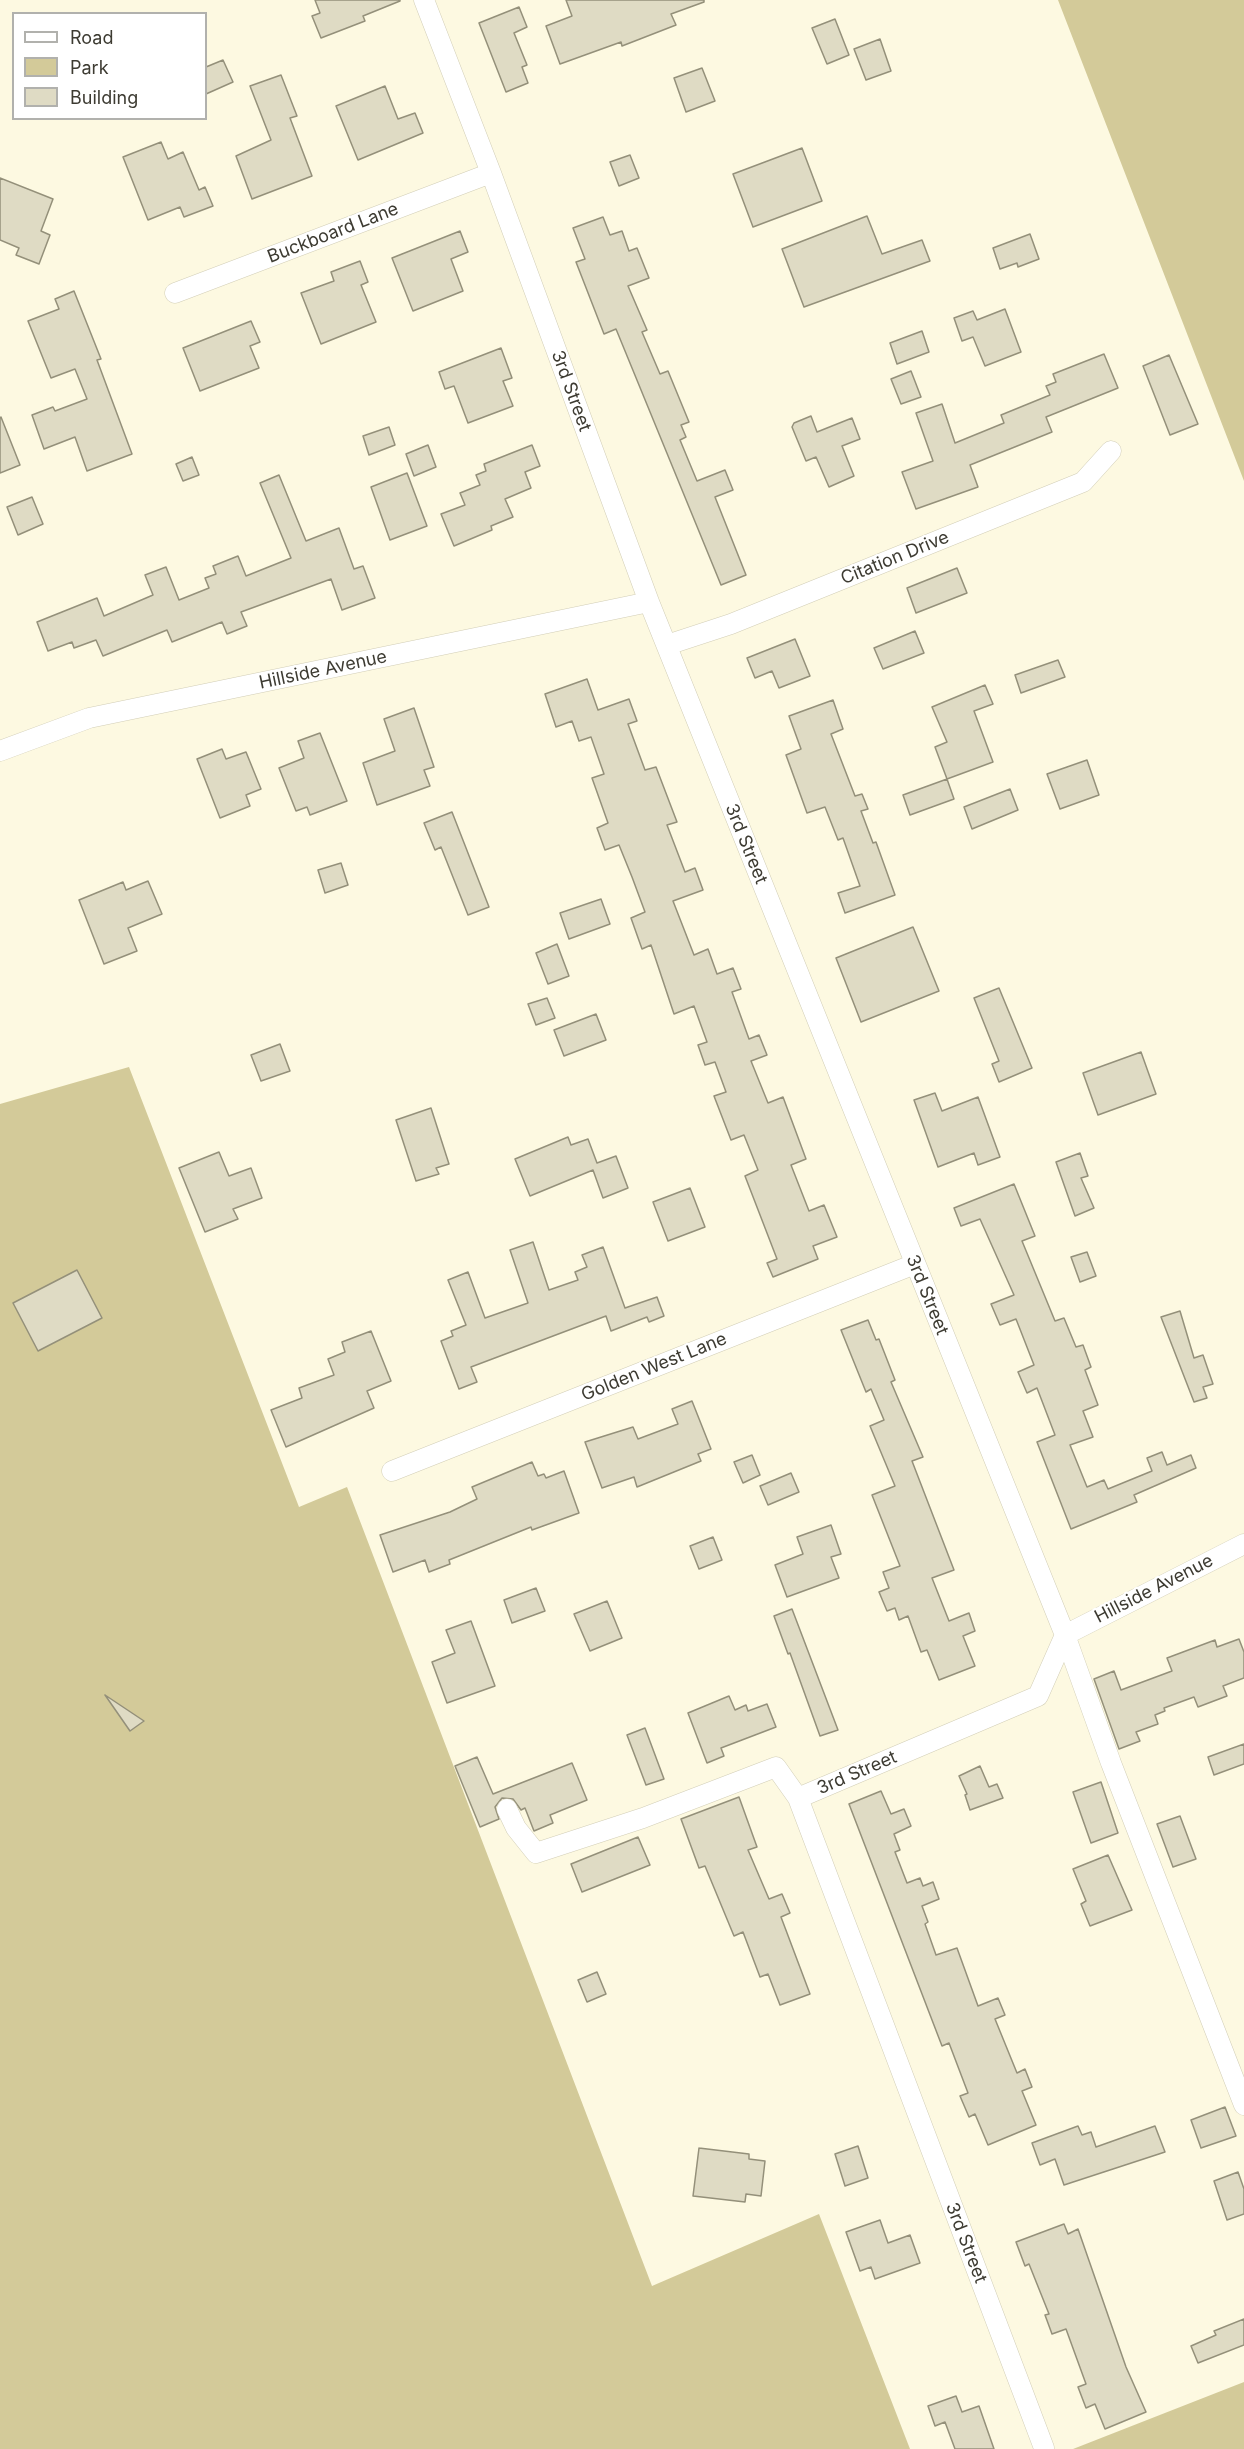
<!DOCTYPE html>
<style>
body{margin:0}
#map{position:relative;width:1244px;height:2449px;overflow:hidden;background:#fdf9e1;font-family:Inter,sans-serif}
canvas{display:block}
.legend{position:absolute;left:12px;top:12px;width:195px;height:108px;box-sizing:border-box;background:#fff;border:2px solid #b1b1ad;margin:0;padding:8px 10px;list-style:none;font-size:18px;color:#3d3b32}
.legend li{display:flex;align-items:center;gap:12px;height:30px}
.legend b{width:30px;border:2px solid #b1b1ad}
</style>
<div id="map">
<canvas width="1244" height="2449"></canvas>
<ul class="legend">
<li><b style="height:8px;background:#fff"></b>Road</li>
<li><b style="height:16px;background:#d3ca99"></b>Park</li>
<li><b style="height:16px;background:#dfdbc4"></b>Building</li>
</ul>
</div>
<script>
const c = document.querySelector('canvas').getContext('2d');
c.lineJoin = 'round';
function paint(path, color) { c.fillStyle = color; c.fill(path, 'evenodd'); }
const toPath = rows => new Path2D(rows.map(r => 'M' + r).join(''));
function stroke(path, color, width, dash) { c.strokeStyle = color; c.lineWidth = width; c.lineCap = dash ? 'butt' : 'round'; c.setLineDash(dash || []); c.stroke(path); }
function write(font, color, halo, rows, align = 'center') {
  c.font = font + ' Inter,sans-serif'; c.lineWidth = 4.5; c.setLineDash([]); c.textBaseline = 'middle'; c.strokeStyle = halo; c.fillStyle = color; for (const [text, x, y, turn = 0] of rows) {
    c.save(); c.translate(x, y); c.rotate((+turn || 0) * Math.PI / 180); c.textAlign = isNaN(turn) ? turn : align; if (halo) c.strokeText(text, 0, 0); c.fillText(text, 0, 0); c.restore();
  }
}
paint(toPath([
 [1058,0,1244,0,1244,481],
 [129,1067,299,1507,347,1487,652,2286,819,2214,910,2449,0,2449,0,1104],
 [1244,2382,1244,2449,1073,2449]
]), '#d3ca99');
const building = toPath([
 [315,0,400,0,400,1,363,16,365,21,321,38,312,16,320,13,315,0],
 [566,0,704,0,704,2,671,14,676,25,622,46,621,42,560,64,546,26,572,16,566,0],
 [519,7,527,27,514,33,527,65,522,67,528,83,506,92,479,23,519,7],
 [835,19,849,55,827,64,812,28,835,19],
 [880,39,891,71,866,80,854,49,880,39],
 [223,60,233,82,206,94,206,67,223,60],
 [702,68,715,101,686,112,674,78,702,68],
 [281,75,297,116,290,118,312,176,252,199,236,156,271,140,250,86,281,75],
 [385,86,398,119,415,113,423,133,358,160,336,106,385,86],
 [161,142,168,159,183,152,199,190,205,187,213,206,184,217,180,207,148,220,123,157,161,142],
 [802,148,822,201,753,227,733,174,802,148],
 [630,155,639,178,619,186,610,162,630,155],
 [0,178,53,199,41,231,50,235,39,264,16,255,19,248,0,240,0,178],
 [867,216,882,254,922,240,930,261,804,307,782,249,867,216],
 [603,217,610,235,622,231,629,251,637,248,649,278,628,286,647,330,642,332,660,374,668,371,689,422,681,425,686,437,680,440,697,481,725,470,733,490,715,497,746,575,721,585,616,329,604,334,576,262,585,259,573,228,603,217],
 [460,231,468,252,451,259,463,291,413,311,392,258,460,231],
 [1030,234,1039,259,1018,267,1017,263,1000,269,993,248,1030,234],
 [360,261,368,282,361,285,376,322,321,344,301,293,334,281,331,272,360,261],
 [74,291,101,359,97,360,132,454,87,471,75,437,44,449,32,415,53,407,55,411,87,399,75,369,51,378,28,321,59,309,55,299,74,291],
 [1005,309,1021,352,985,366,973,337,962,341,954,318,973,311,977,320,1005,309],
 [251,321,260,342,250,346,259,368,200,391,183,348,251,321],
 [922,331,929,352,897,364,890,343,922,331],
 [501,348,512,378,503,381,513,406,468,423,454,386,445,389,439,372,501,348],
 [1104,354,1118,388,1046,417,1052,432,970,465,978,487,916,509,902,472,933,461,916,413,942,404,955,443,1004,423,1001,415,1050,395,1046,386,1056,382,1053,374,1104,354],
 [1169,355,1198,424,1170,435,1143,366,1169,355],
 [911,371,921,397,901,404,891,379,911,371],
 [811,416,817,432,852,418,860,439,842,446,854,476,829,487,816,457,806,461,792,427,794,423,811,416],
 [1,417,20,465,0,473,0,418,1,417],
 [389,427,395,445,369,455,363,436,389,427],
 [428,445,436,467,414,476,406,454,428,445],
 [532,445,540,466,525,472,531,488,505,499,513,517,491,526,492,530,454,546,441,514,465,505,460,493,480,485,476,475,486,471,484,464,532,445],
 [192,457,199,475,183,481,176,464,192,457],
 [407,473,427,526,390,540,371,487,407,473],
 [279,475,306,541,339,528,354,569,363,566,375,598,342,610,331,579,241,612,247,626,227,634,222,622,172,642,167,630,103,656,96,640,74,648,72,642,48,651,37,622,97,598,104,616,153,595,145,575,166,567,179,600,209,588,205,578,216,574,213,566,238,556,246,576,291,558,260,483,279,475],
 [32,497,43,524,18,535,7,507,32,497],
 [957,568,967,593,916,613,907,588,957,568],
 [915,631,924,653,883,669,874,648,915,631],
 [795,639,810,676,779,688,772,671,755,678,747,658,795,639],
 [1058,660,1065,677,1021,693,1015,675,1058,660],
 [587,679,598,710,629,699,637,721,628,724,645,770,656,767,677,822,667,825,685,872,695,868,703,890,673,901,694,955,708,949,717,974,733,968,741,989,732,992,749,1039,759,1035,767,1055,751,1061,768,1103,783,1097,806,1159,791,1165,809,1211,824,1205,837,1237,813,1246,818,1259,773,1277,767,1263,777,1259,745,1176,758,1170,744,1135,731,1140,714,1096,726,1092,715,1062,705,1065,698,1045,707,1042,694,1006,674,1014,651,945,642,949,631,918,645,912,632,877,619,845,605,850,597,828,608,823,592,778,604,774,591,737,579,741,572,721,556,727,545,694,587,679],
 [985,685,993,704,974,711,993,762,947,779,935,747,947,742,932,707,985,685],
 [833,700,843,729,831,734,855,796,862,794,868,809,861,811,873,843,876,842,895,895,845,913,838,893,860,886,843,838,838,840,825,807,807,813,786,755,801,749,789,716,833,700],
 [414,708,434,767,424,770,430,786,377,805,363,763,395,751,384,719,414,708],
 [320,733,347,801,310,815,307,807,296,811,279,768,304,758,298,741,320,733],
 [222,749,226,759,246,752,261,789,246,795,250,806,220,818,197,759,222,749],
 [1087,760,1099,795,1060,809,1047,774,1087,760],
 [947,779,954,799,910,815,903,795,947,779],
 [1010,789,1018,810,972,829,964,807,1010,789],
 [452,812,489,907,468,915,441,847,435,850,424,823,452,812],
 [341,863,348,885,325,893,318,870,341,863],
 [148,881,162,914,128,928,137,951,104,964,79,900,123,882,126,890,148,881],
 [601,899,610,924,569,939,560,913,601,899],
 [913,927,939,991,861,1022,836,958,913,927],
 [557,944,569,976,548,984,536,953,557,944],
 [999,988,1032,1068,999,1082,992,1064,999,1061,974,998,999,988],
 [547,998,555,1018,536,1025,528,1004,547,998],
 [596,1014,606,1040,564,1056,554,1030,596,1014],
 [280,1044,290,1071,261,1081,251,1055,280,1044],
 [1141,1052,1156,1094,1098,1115,1083,1073,1141,1052],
 [935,1093,942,1111,978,1097,1000,1157,978,1165,974,1153,938,1167,914,1100,935,1093],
 [431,1108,449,1164,436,1168,439,1174,416,1181,396,1120,431,1108],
 [568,1137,571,1145,588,1139,597,1163,616,1156,628,1188,603,1198,593,1170,530,1196,515,1159,568,1137],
 [219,1152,229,1176,251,1168,262,1198,233,1209,238,1219,205,1232,179,1168,219,1152],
 [1080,1153,1088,1176,1081,1178,1094,1208,1075,1216,1056,1162,1080,1153],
 [1014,1184,1035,1236,1022,1241,1055,1321,1064,1318,1076,1347,1083,1345,1091,1367,1085,1370,1098,1405,1083,1411,1093,1437,1070,1445,1087,1487,1104,1480,1108,1489,1152,1471,1147,1458,1162,1452,1167,1465,1191,1455,1196,1468,1134,1495,1137,1502,1071,1529,1037,1442,1055,1435,1037,1388,1027,1393,1018,1372,1034,1365,1016,1319,1000,1325,991,1304,1014,1295,980,1219,961,1226,954,1208,1014,1184],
 [690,1188,705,1227,668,1241,653,1202,690,1188],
 [533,1242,549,1290,578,1280,575,1272,587,1267,582,1255,603,1247,625,1308,657,1297,664,1316,649,1322,647,1317,611,1331,606,1316,471,1367,477,1382,459,1389,441,1341,453,1336,451,1331,466,1325,448,1280,468,1272,485,1318,528,1303,510,1250,533,1242],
 [1087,1252,1096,1276,1080,1282,1071,1257,1087,1252],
 [77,1270,102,1318,38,1351,13,1303,77,1270],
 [1180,1311,1194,1358,1203,1355,1213,1384,1203,1387,1207,1398,1194,1402,1161,1317,1180,1311],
 [868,1320,876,1340,879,1339,895,1380,891,1382,923,1457,912,1461,954,1570,932,1578,949,1621,969,1613,975,1631,963,1636,975,1666,939,1680,927,1650,921,1652,908,1616,899,1620,895,1608,887,1611,879,1592,889,1588,883,1572,900,1566,872,1495,895,1486,870,1426,884,1420,871,1389,866,1392,841,1330,868,1320],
 [371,1331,391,1381,367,1391,374,1408,286,1447,271,1410,302,1398,299,1388,334,1375,328,1359,345,1352,342,1342,371,1331],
 [692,1401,711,1449,698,1454,701,1461,637,1487,634,1477,602,1488,585,1442,633,1427,638,1439,678,1424,672,1409,692,1401],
 [752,1455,760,1475,743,1483,734,1462,752,1455],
 [532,1462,538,1476,544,1474,546,1478,564,1471,579,1513,532,1530,531,1527,449,1560,450,1564,429,1572,425,1560,393,1572,380,1535,450,1512,477,1499,472,1487,532,1462],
 [791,1473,799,1492,768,1505,760,1486,791,1473],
 [831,1525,841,1554,831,1557,839,1578,787,1597,775,1565,803,1554,797,1537,831,1525],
 [713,1537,722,1560,699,1569,690,1546,713,1537],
 [536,1588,545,1611,512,1623,504,1600,536,1588],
 [607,1601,622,1638,590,1651,574,1614,607,1601],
 [792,1609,838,1730,820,1736,790,1653,788,1654,774,1616,792,1609],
 [471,1621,495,1686,447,1703,432,1662,455,1653,446,1630,471,1621],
 [1239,1639,1244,1652,1244,1678,1223,1686,1227,1696,1198,1707,1194,1697,1164,1708,1165,1711,1155,1715,1158,1724,1136,1732,1140,1741,1119,1749,1094,1679,1114,1671,1121,1690,1172,1671,1167,1658,1215,1640,1217,1647,1239,1639],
 [105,1695,144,1721,130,1731,105,1695],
 [729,1696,735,1710,746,1705,748,1711,767,1704,776,1727,721,1748,724,1756,707,1763,688,1713,729,1696],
 [645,1728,664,1779,646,1785,627,1735,645,1728],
 [1244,1744,1244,1764,1214,1775,1208,1757,1244,1744],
 [477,1757,493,1794,572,1763,587,1800,550,1815,553,1823,534,1831,525,1808,521,1810,513,1799,502,1798,495,1807,499,1819,480,1827,455,1766,477,1757],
 [980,1766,989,1787,997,1784,1003,1798,970,1810,965,1795,967,1794,959,1776,980,1766],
 [1101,1782,1118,1833,1091,1843,1073,1792,1101,1782],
 [881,1791,891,1814,904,1809,911,1826,894,1834,900,1850,895,1852,907,1883,920,1878,923,1886,933,1882,939,1899,922,1906,928,1922,925,1924,936,1955,957,1948,978,2006,998,1998,1005,2015,995,2019,1017,2073,1025,2069,1032,2087,1022,2091,1036,2125,988,2145,975,2114,969,2117,960,2096,968,2093,949,2043,942,2046,849,1804,881,1791],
 [739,1797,757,1847,748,1850,769,1899,782,1894,790,1913,781,1917,810,1994,780,2005,768,1974,760,1977,743,1932,734,1936,705,1866,699,1868,681,1819,739,1797],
 [1180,1816,1196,1859,1173,1867,1157,1824,1180,1816],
 [638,1837,650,1865,582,1892,571,1864,638,1837],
 [1108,1855,1132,1910,1090,1926,1081,1904,1086,1901,1073,1869,1108,1855],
 [597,1972,606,1994,587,2002,578,1980,597,1972],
 [1225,2107,1236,2136,1201,2148,1191,2120,1225,2107],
 [1078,2126,1082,2135,1091,2132,1096,2147,1155,2126,1165,2152,1064,2185,1055,2159,1040,2165,1032,2143,1078,2126],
 [858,2146,868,2178,845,2186,835,2154,858,2146],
 [699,2148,749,2154,749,2159,765,2161,761,2196,746,2194,745,2202,693,2196,699,2148],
 [1238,2172,1244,2189,1244,2214,1227,2220,1214,2181,1238,2172],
 [880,2220,888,2243,910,2235,920,2263,875,2279,871,2267,860,2271,846,2232,880,2220],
 [1064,2224,1068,2234,1078,2229,1126,2367,1146,2412,1105,2429,1095,2404,1086,2408,1078,2387,1086,2384,1066,2329,1052,2334,1045,2315,1049,2314,1029,2264,1025,2266,1016,2242,1064,2224],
 [1244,2319,1244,2345,1198,2363,1191,2346,1216,2335,1214,2331,1244,2319],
 [956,2396,962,2412,979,2406,994,2449,955,2449,945,2422,935,2426,928,2406,956,2396]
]);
paint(building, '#dfdbc4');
stroke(building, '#94907a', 1.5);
const minor = toPath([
 [424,0,491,173,649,602,1065,1635,1111,1763,1244,2105],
 [175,293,491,173],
 [667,645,731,624,1083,482,1111,451],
 [0,751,89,718,649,602],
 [392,1471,915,1264],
 [1065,1635,1244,1544],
 [507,1809,516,1828,536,1853,643,1818,776,1767,798,1798],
 [1044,2448,798,1798,1038,1696,1065,1635]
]);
stroke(minor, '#d2ceb7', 21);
stroke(minor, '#fff', 20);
write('18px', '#3d3b32', '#fff', [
 ["Buckboard Lane",333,233,-21],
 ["3rd Street",571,391,70],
 ["Citation Drive",895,558,-22],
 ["Hillside Avenue",323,670,-12],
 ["3rd Street",746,844,68],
 ["3rd Street",927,1295,68],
 ["Golden West Lane",654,1367,-22],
 ["Hillside Avenue",1154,1589,-27],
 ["3rd Street",857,1773,-23],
 ["3rd Street",966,2243,69]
]);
</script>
